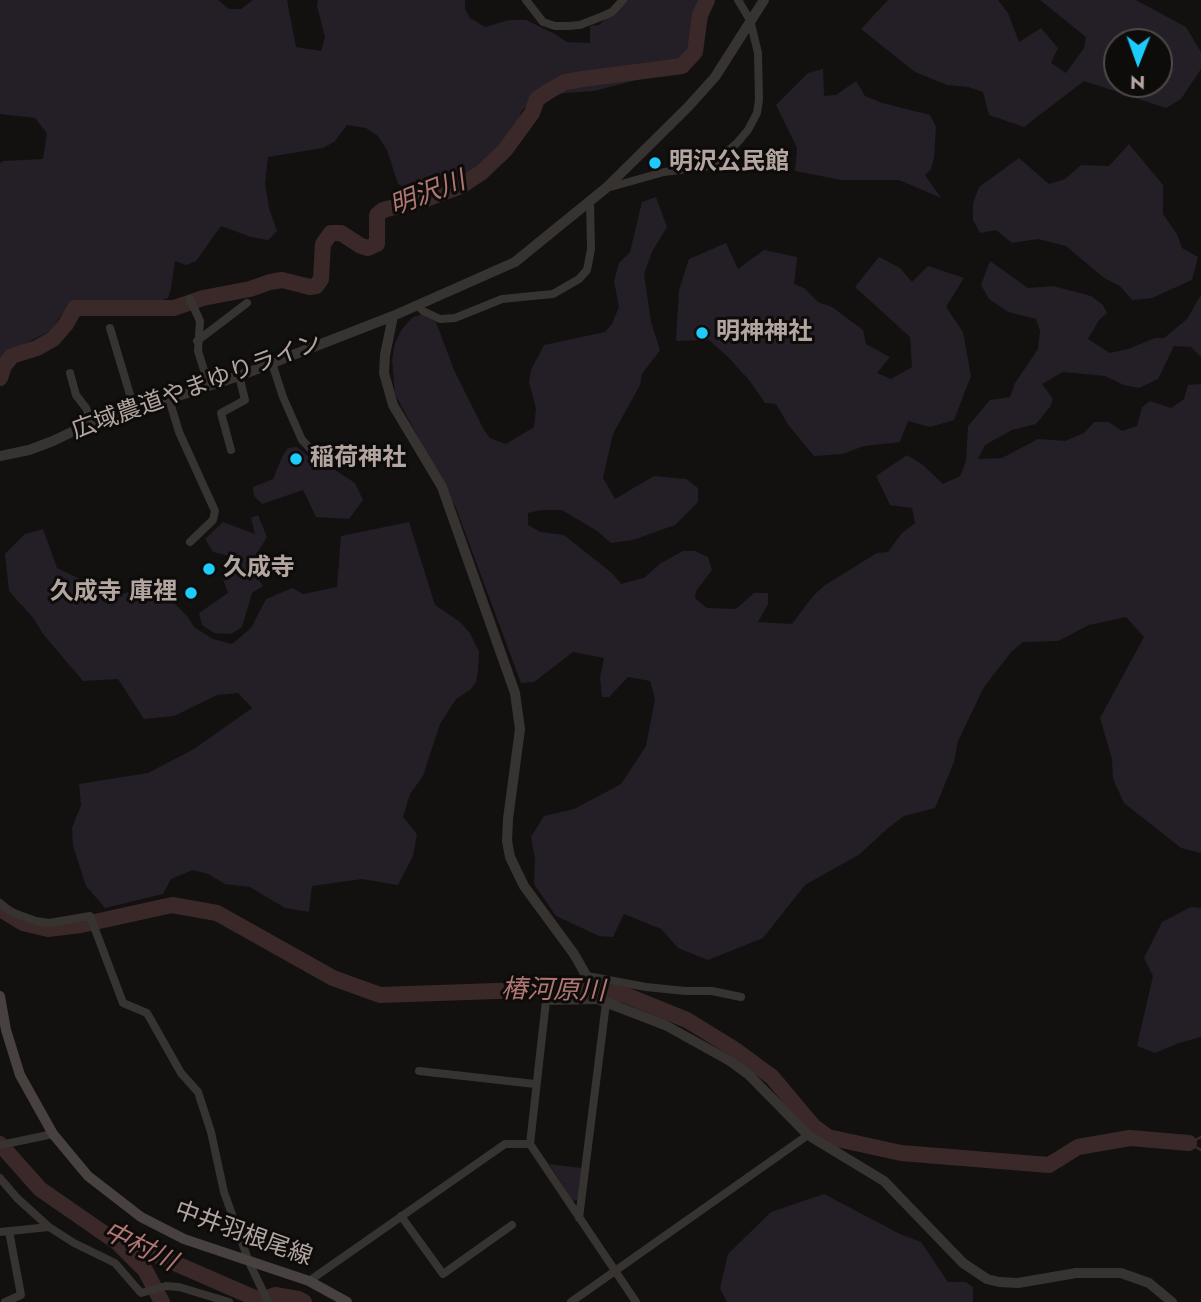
<!DOCTYPE html>
<meta charset="utf-8">
<style>
body{margin:0}
#map{position:relative;width:1201px;height:1302px;overflow:hidden;background:#121110;font-family:Jost,sans-serif}
canvas{display:block}
.north{position:absolute;left:1103px;top:28px;width:70px;height:70px;box-sizing:border-box;background:#0d0c0b;border:2px solid #4f4947;border-radius:50%;rotate:181deg;font-size:19px;font-weight:700;line-height:28px;text-align:center;color:#b3a5a0}
.north::after{content:'';display:block;margin:auto;width:24px;height:32px;background:#1dcbfd;clip-path:polygon(50% 0,100% 100%,50% 72%,0 100%)}
</style>
<div id="map">
<canvas width="1201" height="1302"></canvas>
<div class="north">N</div>
</div>
<script>
const c = document.querySelector('canvas').getContext('2d');
c.lineJoin = 'round';
function paint(path, color) { c.fillStyle = color; c.fill(path, 'evenodd'); }
const toPath = rows => new Path2D(rows.map(r => 'M' + r).join(''));
function stroke(path, color, width, dash) { c.strokeStyle = color; c.lineWidth = width; c.lineCap = dash ? 'butt' : 'round'; c.setLineDash(dash || []); c.stroke(path); }
function write(font, color, halo, rows, align = 'center') {
  c.font = font + ' Jost,"Noto Sans JP",sans-serif'; c.lineWidth = 6; c.setLineDash([]); c.textBaseline = 'middle'; c.strokeStyle = halo; c.fillStyle = color; for (const [text, x, y, turn = 0] of rows) {
    c.save(); c.translate(x, y); c.rotate((+turn || 0) * Math.PI / 180); c.textAlign = isNaN(turn) ? turn : align; if (halo) c.strokeText(text, 0, 0); c.fillText(text, 0, 0); c.restore();
  }
}
paint(toPath([
 [0,0,218,0,229,9,241,9,253,0,287,0,296,47,321,51,325,37,317,6,318,0,465,0,465,9,470,18,485,27,509,20,526,20,555,34,567,42,590,43,590,26,599,25,626,0,705,0,686,55,660,74,594,91,536,95,521,112,510,151,482,179,441,202,413,192,398,184,387,150,378,136,366,128,347,125,334,142,323,148,268,157,265,183,269,208,277,231,268,240,251,237,221,226,196,261,186,265,175,261,171,288,168,298,157,302,71,302,50,331,9,352,0,365,0,163,3,161,43,159,47,133,35,118,0,114],
 [888,0,998,0,1008,13,1019,42,1041,28,1058,48,1051,63,1066,73,1084,48,1086,37,1040,0,1136,0,1186,27,1201,52,1201,69,1181,99,1166,108,1084,81,1024,127,989,115,983,92,968,87,947,85,915,72,861,29],
 [1117,42,1159,42,1159,84,1117,84],
 [823,69,824,96,836,95,856,81,865,96,882,103,930,115,936,127,934,158,931,169,925,175,941,198,899,180,841,180,795,171,797,148,776,105,808,73],
 [1129,144,1163,185,1163,214,1177,234,1182,248,1198,257,1192,280,1152,298,1132,300,1120,286,1104,278,1066,246,1038,239,1012,243,996,230,980,233,973,220,973,203,979,187,1019,158,1049,184,1065,179,1081,165,1109,166],
 [656,197,667,227,652,252,644,274,651,322,660,350,642,374,640,385,613,434,603,478,615,499,654,476,686,479,698,488,698,502,675,525,633,540,611,543,597,531,562,510,541,510,528,513,528,525,541,532,564,535,612,573,621,584,644,578,661,563,683,551,695,551,708,557,712,570,696,591,695,598,707,608,736,609,754,593,768,593,768,604,758,622,792,624,813,596,825,585,877,553,888,552,901,534,915,523,912,508,890,505,876,476,907,455,923,465,943,484,960,476,966,461,968,426,990,400,1010,397,1015,383,1038,349,1040,331,1036,319,1008,312,989,299,981,285,990,261,1028,288,1053,286,1091,296,1103,305,1107,313,1099,320,1088,339,1110,353,1128,349,1155,338,1164,338,1187,319,1201,295,1201,357,1191,347,1174,346,1158,379,1139,388,1124,385,1105,376,1063,372,1042,384,1053,399,1050,407,1036,424,1012,430,985,445,978,459,1002,458,1038,439,1065,441,1084,433,1094,422,1109,422,1122,431,1137,426,1142,407,1150,401,1171,408,1184,399,1188,385,1201,384,1201,853,1181,848,1124,803,1113,779,1112,759,1100,718,1144,637,1126,617,1089,625,1058,641,1023,642,1012,651,984,687,958,741,954,762,935,808,904,816,888,828,860,854,805,885,763,938,708,960,678,948,661,929,624,914,613,937,599,936,556,916,534,884,535,860,531,837,544,816,574,809,621,784,646,746,655,699,650,681,628,677,609,697,602,697,600,677,604,658,573,652,534,682,521,683,456,508,395,394,392,360,395,343,402,329,413,317,424,314,436,322,454,370,484,430,490,438,506,444,534,427,536,408,529,382,531,370,544,345,605,332,612,324,619,307,614,281,619,263,630,252,642,202],
 [726,243,738,269,764,250,797,257,794,284,804,288,818,302,832,307,863,330,866,344,890,357,877,373,891,379,912,367,910,337,855,287,879,257,900,268,912,282,928,266,964,278,946,307,963,332,971,376,954,420,930,427,908,421,900,442,864,446,843,454,814,456,789,426,776,404,765,403,749,380,728,357,709,340,676,341,679,290,689,259],
 [297,447,310,458,335,470,355,483,363,500,349,519,316,517,303,490,262,504,254,496,253,487,273,479,283,455,288,448],
 [258,515,267,537,256,555,247,561,263,586,252,593,242,627,231,634,214,633,202,625,199,613,228,593,222,576,239,563,238,558,213,552,205,539,223,522,255,534,251,518],
 [409,522,435,605,460,622,470,633,479,652,478,670,476,682,470,690,456,699,440,724,423,776,410,794,403,817,417,834,413,856,398,885,362,879,312,886,309,912,285,908,250,887,225,884,208,874,193,870,171,879,163,894,105,908,86,886,73,846,72,828,81,805,79,784,148,773,194,749,252,708,238,693,217,695,174,716,144,719,118,679,83,681,43,634,34,619,9,591,5,554,25,534,43,529,57,568,78,578,92,590,117,596,146,586,165,594,188,617,194,627,213,639,232,644,251,628,266,599,292,588,303,594,337,587,341,536],
 [1191,907,1201,908,1201,1037,1179,1043,1155,1053,1137,1046,1153,976,1144,958,1162,922],
 [549,1164,582,1168,579,1199,573,1201],
 [824,1194,900,1234,921,1242,948,1282,966,1282,973,1287,973,1302,727,1302,720,1288,728,1254,771,1212]
]), '#241e27');
stroke(toPath([
 [1201,1137,1189,1143,1201,1150]
]), '#3b2929', 2.5);
stroke(toPath([
 [0,378,4,366,12,356,37,348,53,339,66,324,75,308,174,308,203,298,250,289,270,282,282,280,310,287,316,286,321,279,323,244,331,233,341,233,361,246,368,248,377,244,377,215,383,210,426,199,461,186,482,172,505,150,532,113,537,99,549,91,565,82,583,79,682,66,695,52,700,15,707,0],
 [0,909,23,923,48,929,81,925,172,905,217,913,333,978,380,995,584,988,625,995,687,1020,734,1049,772,1077,813,1126,828,1137,901,1153,1049,1165,1078,1147,1130,1138,1189,1143],
 [0,1144,40,1189,118,1243,156,1255,255,1298,264,1299,275,1295,298,1299,304,1302],
 [120,1245,145,1270,162,1302]
]), '#3b2929', 16);
stroke(toPath([
 [526,0,543,22,555,26,568,26,580,25,603,16,612,12,623,0],
 [607,188,664,172,710,166,737,143,748,130,757,113,759,100,758,53,750,20,738,0],
 [190,299,200,321,198,351,209,386],
 [417,305,423,311,440,319,455,318,502,299,553,294,579,279,587,270,591,249,590,202],
 [110,328,134,408],
 [197,341,247,303],
 [272,363,283,397,302,440,320,459,328,461],
 [70,373,76,395,86,408,91,420],
 [169,399,179,432,215,511,213,520,190,542],
 [231,450,221,413,245,400,239,376],
 [0,903,11,912,36,921,49,923,90,916,123,1003,147,1013,181,1073,198,1092,211,1132,224,1192,249,1262,268,1302],
 [587,976,646,987,685,991,712,991,741,997],
 [600,1000,546,1001,530,1144,636,1302],
 [419,1071,535,1084],
 [0,1145,53,1134],
 [0,1178,17,1198,49,1227,74,1243,115,1263,141,1293,166,1286,179,1287,229,1302],
 [401,1216,443,1274,512,1225],
 [579,1218,606,1003],
 [0,1232,49,1227],
 [309,1281,505,1144,530,1144],
 [5,1302,21,1295,9,1231],
 [571,1302,808,1135]
]), '#373331', 8);
stroke(toPath([
 [393,316,385,355,384,373,393,405,442,487,515,693,520,729,508,819,507,841,510,857,524,886,574,954,600,1000,665,1025,730,1061,749,1075,808,1135,884,1181,963,1263,987,1279,999,1282,1018,1283,1076,1273,1121,1273,1149,1283,1172,1302],
 [0,456,29,450,53,441,105,416,169,399,239,376,393,316,515,262,606,188,688,107,715,77,764,0]
]), '#373331', 10);
stroke(toPath([
 [0,996,6,1030,20,1075,53,1134,88,1176,141,1217,184,1239,309,1281,347,1302]
]), '#47413f', 10);
for (const [x, y, r, color] of [
 [655,163,7,"#1dcbfd"],
 [702,333,7,"#1dcbfd"],
 [296,459,7,"#1dcbfd"],
 [209,569,7,"#1dcbfd"],
 [191,593,7,"#1dcbfd"]
]) { const dot = new Path2D(); dot.arc(x, y, r, 0, 2 * Math.PI); c.fillStyle = color; c.fill(dot); stroke(dot, '#0d0c0b', 2.5); }
write('bold 24px', '#b3a5a0', '#0d0c0b', [
 ["明沢公民館",669,163],
 ["明神神社",716,333],
 ["稲荷神社",310,459],
 ["久成寺",223,569],
 ["久成寺 庫裡",177,593,"right"]
], 'left');
write('24px', '#b3a5a0', '#0d0c0b', [
 ["広域農道やまゆりライン",197,388,-20],
 ["中井羽根尾線",243,1235,20]
]);
write('italic 26px', '#b27674', '#0d0c0b', [
 ["明沢川",428,195,-21],
 ["椿河原川",553,992,1],
 ["中村川",139,1248,26]
]);
</script>
